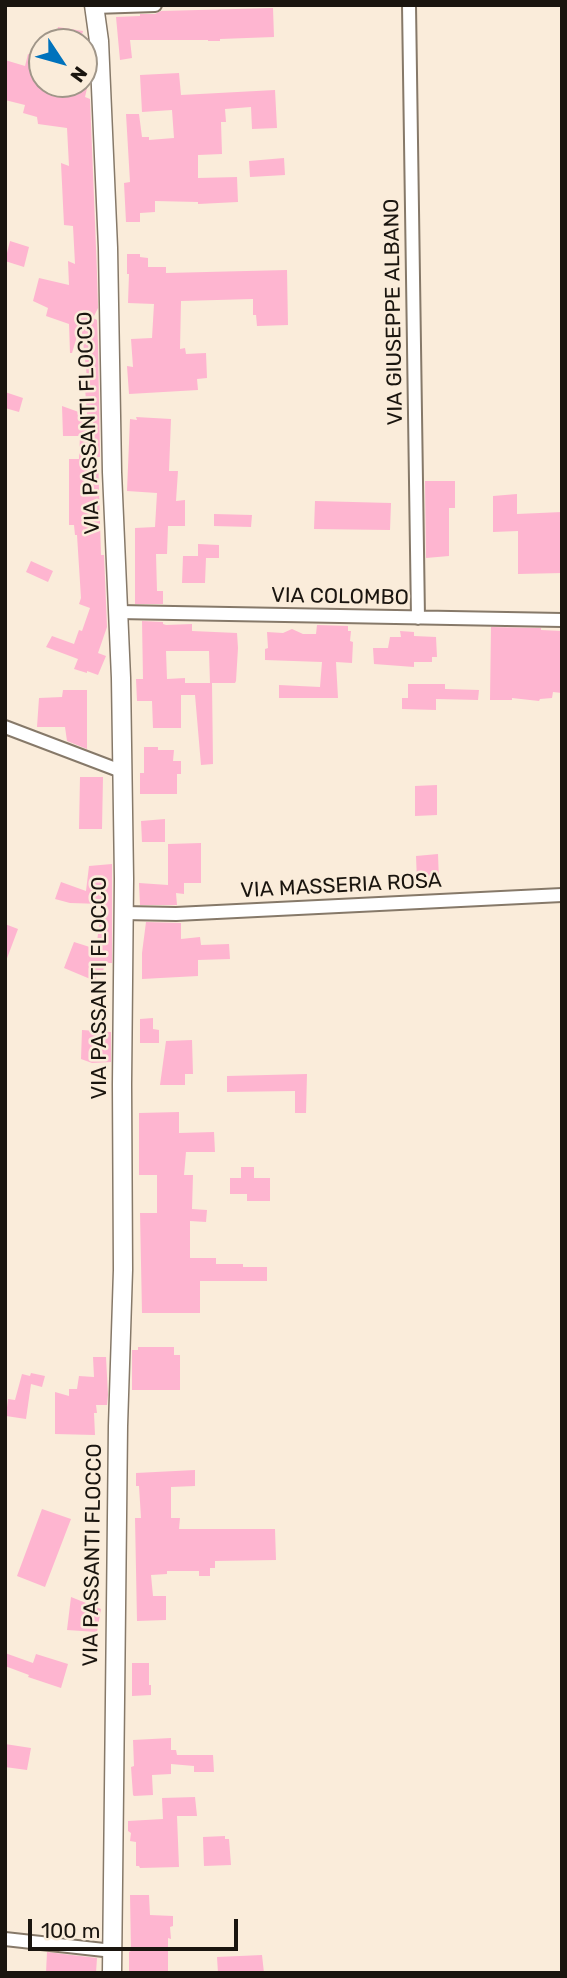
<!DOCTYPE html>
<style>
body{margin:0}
#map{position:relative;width:567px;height:1978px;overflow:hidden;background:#faecda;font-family:Rubik,sans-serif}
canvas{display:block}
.frame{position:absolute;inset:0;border:7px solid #1a150f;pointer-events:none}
.north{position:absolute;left:28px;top:28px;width:70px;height:70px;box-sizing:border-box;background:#faecda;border:2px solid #a09689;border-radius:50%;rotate:126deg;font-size:19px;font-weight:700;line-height:28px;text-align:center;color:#1a150f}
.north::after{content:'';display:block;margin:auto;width:24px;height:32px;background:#0072bc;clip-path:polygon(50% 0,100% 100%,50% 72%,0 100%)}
.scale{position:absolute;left:28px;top:1919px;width:210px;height:32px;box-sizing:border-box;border:4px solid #1a150f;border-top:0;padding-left:9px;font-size:21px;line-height:24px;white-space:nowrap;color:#1a150f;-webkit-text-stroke:5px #faecda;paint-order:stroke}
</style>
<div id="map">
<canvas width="567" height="1978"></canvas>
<div class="frame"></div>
<div class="north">N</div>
<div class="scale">100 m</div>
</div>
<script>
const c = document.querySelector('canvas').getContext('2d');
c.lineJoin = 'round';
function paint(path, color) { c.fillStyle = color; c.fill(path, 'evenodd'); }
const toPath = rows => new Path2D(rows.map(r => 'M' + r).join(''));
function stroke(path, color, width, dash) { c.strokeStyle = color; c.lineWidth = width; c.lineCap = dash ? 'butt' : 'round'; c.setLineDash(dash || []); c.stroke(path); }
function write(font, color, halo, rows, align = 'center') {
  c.font = font + ' Rubik,sans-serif'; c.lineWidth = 5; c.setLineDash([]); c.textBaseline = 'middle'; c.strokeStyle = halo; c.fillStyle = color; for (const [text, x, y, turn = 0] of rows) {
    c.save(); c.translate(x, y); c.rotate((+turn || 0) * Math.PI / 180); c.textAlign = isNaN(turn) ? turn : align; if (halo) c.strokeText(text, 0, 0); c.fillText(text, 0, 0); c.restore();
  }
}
paint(toPath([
 [273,8,274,37,220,39,220,41,208,41,208,40,130,40,132,58,120,60,116,17,140,16,140,14,155,14,161,11],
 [58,27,83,31,80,42,55,42],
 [28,54,42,57,42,84,88,84,85,97,90,99,97,273,98,308,93,318,97,320,98,346,100,457,98,457,101,555,104,555,107,627,98,653,106,656,98,675,87,671,87,673,74,669,78,659,46,647,52,636,74,644,79,630,82,631,90,608,79,604,81,598,77,535,75,535,74,525,69,525,69,459,79,459,80,436,63,436,62,406,87,415,85,387,88,387,81,323,72,353,70,353,69,324,46,316,48,308,33,301,39,278,69,285,68,261,75,264,73,226,64,225,61,163,69,166,67,128,38,124,37,117,23,113,25,105,5,100,5,60,25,66],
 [179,73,181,95,275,90,277,128,252,129,251,107,225,109,226,122,221,122,222,154,198,155,198,178,237,177,238,202,198,204,198,202,155,201,155,212,140,213,140,222,126,222,124,183,130,182,126,114,139,114,142,137,149,137,149,140,174,138,172,110,142,112,140,75],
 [284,158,285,175,250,177,249,161],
 [10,241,29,247,24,267,5,261],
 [127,254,140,254,140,257,148,258,148,267,166,267,166,273,287,270,288,325,257,326,256,315,253,315,253,299,181,301,180,349,185,348,186,354,206,353,207,378,197,379,198,390,129,394,127,366,133,367,131,339,152,338,154,304,128,303,129,274,127,274],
 [5,392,23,398,19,412,5,408],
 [136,417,171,419,169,471,178,471,176,501,185,500,185,526,168,526,167,554,156,554,157,591,163,591,163,604,135,604,135,528,155,527,157,493,127,491,130,419,137,420],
 [425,481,455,481,455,508,449,508,449,556,426,558],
 [517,494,517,514,562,512,562,573,518,574,518,531,493,532,493,496],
 [315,501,391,503,390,530,314,529],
 [214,514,252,515,251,527,214,526],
 [198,544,219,545,219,558,206,558,205,583,182,583,183,556,198,556],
 [31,561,53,571,48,582,26,572],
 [142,621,163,622,163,624,166,625,192,624,192,631,237,633,238,648,236,681,235,683,212,683,213,764,201,765,195,695,181,695,181,728,153,728,152,701,137,701,136,679,143,679],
 [166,651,209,651,210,683,185,683,185,678,167,679],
 [317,625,348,626,348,631,351,631,350,641,353,642,352,663,336,662,338,698,279,698,279,685,320,687,322,662,265,660,265,649,268,648,267,632,283,633,292,629,303,634,316,634],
 [491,627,541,628,541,630,562,631,562,693,553,692,552,698,540,699,539,701,512,698,512,700,490,700],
 [400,631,414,632,414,636,436,637,437,657,432,657,432,662,414,662,414,667,374,664,373,648,388,648,390,637,401,637],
 [408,684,445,684,445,689,479,690,478,700,436,699,436,710,402,709,402,698,408,698],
 [63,690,87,690,87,749,67,741,65,727,37,727,39,698,62,697],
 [144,747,158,747,158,750,174,750,173,761,181,761,181,774,177,774,177,794,140,794,140,773,144,773],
 [80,777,103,777,102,829,79,829],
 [437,785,437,815,415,816,415,786],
 [165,819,165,842,142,842,141,821],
 [201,843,201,883,184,883,184,894,176,893,177,905,140,905,139,883,168,885,168,844],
 [438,854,439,881,417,881,416,856],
 [112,864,112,963,104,963,103,976,97,975,95,981,64,968,74,942,96,949,102,904,70,903,55,899,61,882,86,891,89,866],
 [146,922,181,923,181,939,200,937,201,945,229,944,230,959,198,960,198,976,142,979,142,953],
 [5,924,18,929,6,961,5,961],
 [153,1018,153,1029,159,1030,159,1043,140,1043,140,1019],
 [82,1030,111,1032,111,1062,92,1063,81,1059],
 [192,1040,193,1074,185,1074,185,1085,160,1085,166,1041],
 [307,1074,306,1113,295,1113,295,1091,227,1092,227,1076],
 [179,1112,179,1133,214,1132,215,1152,186,1152,184,1175,193,1175,192,1209,207,1210,206,1222,190,1221,190,1258,216,1258,216,1264,243,1264,243,1267,267,1267,267,1281,200,1281,200,1313,142,1313,140,1213,157,1213,157,1175,139,1175,139,1113],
 [241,1167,254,1167,254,1178,270,1178,270,1201,247,1201,247,1194,230,1194,230,1178,241,1178],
 [138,1347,174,1347,174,1355,180,1355,180,1390,132,1390,132,1350,138,1350],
 [93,1357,106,1357,108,1395,107,1405,96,1405,97,1413,94,1413,95,1435,55,1434,55,1392,69,1396,69,1389,77,1389,79,1376,94,1377],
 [31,1373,45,1376,42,1387,31,1384,26,1419,6,1416,8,1399,15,1400,22,1374,30,1376],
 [195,1470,195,1486,171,1487,171,1518,180,1518,179,1529,275,1529,276,1560,215,1561,215,1568,210,1568,210,1576,199,1576,199,1571,167,1571,167,1574,151,1575,153,1596,166,1596,166,1620,137,1621,135,1518,141,1518,139,1486,136,1486,136,1473],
 [42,1509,71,1519,45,1587,17,1576],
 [71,1597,101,1609,97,1632,67,1630],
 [5,1653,33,1663,36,1654,68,1664,61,1688,28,1677,29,1675,5,1666],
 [132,1663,149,1663,149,1685,151,1685,151,1695,132,1696],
 [171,1738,171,1750,176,1750,177,1755,213,1755,214,1772,194,1772,194,1766,171,1764,171,1774,152,1775,153,1795,134,1796,133,1795,131,1767,134,1766,133,1740],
 [5,1744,31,1748,27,1770,5,1767],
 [195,1797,197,1816,177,1816,179,1867,140,1868,139,1866,136,1866,136,1842,130,1841,131,1833,128,1831,128,1821,163,1819,162,1798],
 [225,1836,225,1839,229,1839,231,1865,204,1866,203,1837],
 [130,1895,149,1895,150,1915,173,1916,173,1926,170,1927,171,1939,168,1938,168,1973,129,1973,129,1952,131,1951],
 [47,1952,97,1958,96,1973,46,1973],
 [262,1955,264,1973,218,1973,217,1957]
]), '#feb5d0');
const minor = toPath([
 [409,5,418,618],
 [94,7,155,5],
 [118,612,562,620],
 [5,727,121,771],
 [123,913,176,914,562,895],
 [5,1939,113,1951]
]);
const secondary = toPath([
 [94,5,99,41,108,248,112,472,121,678,124,879,122,1084,123,1270,118,1426,112,1973]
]);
stroke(minor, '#867969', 16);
stroke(secondary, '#867969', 21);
stroke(minor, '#fff', 12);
stroke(secondary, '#fff', 18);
write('21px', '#1a150f', '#faecda', [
 ["VIA GIUSEPPE ALBANO",394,312,-91],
 ["VIA PASSANTI FLOCCO",89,423,-92],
 ["VIA COLOMBO",340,597,1],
 ["VIA MASSERIA ROSA",341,886,-3],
 ["VIA PASSANTI FLOCCO",100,988,-90],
 ["VIA PASSANTI FLOCCO",93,1555,-89]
]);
</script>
